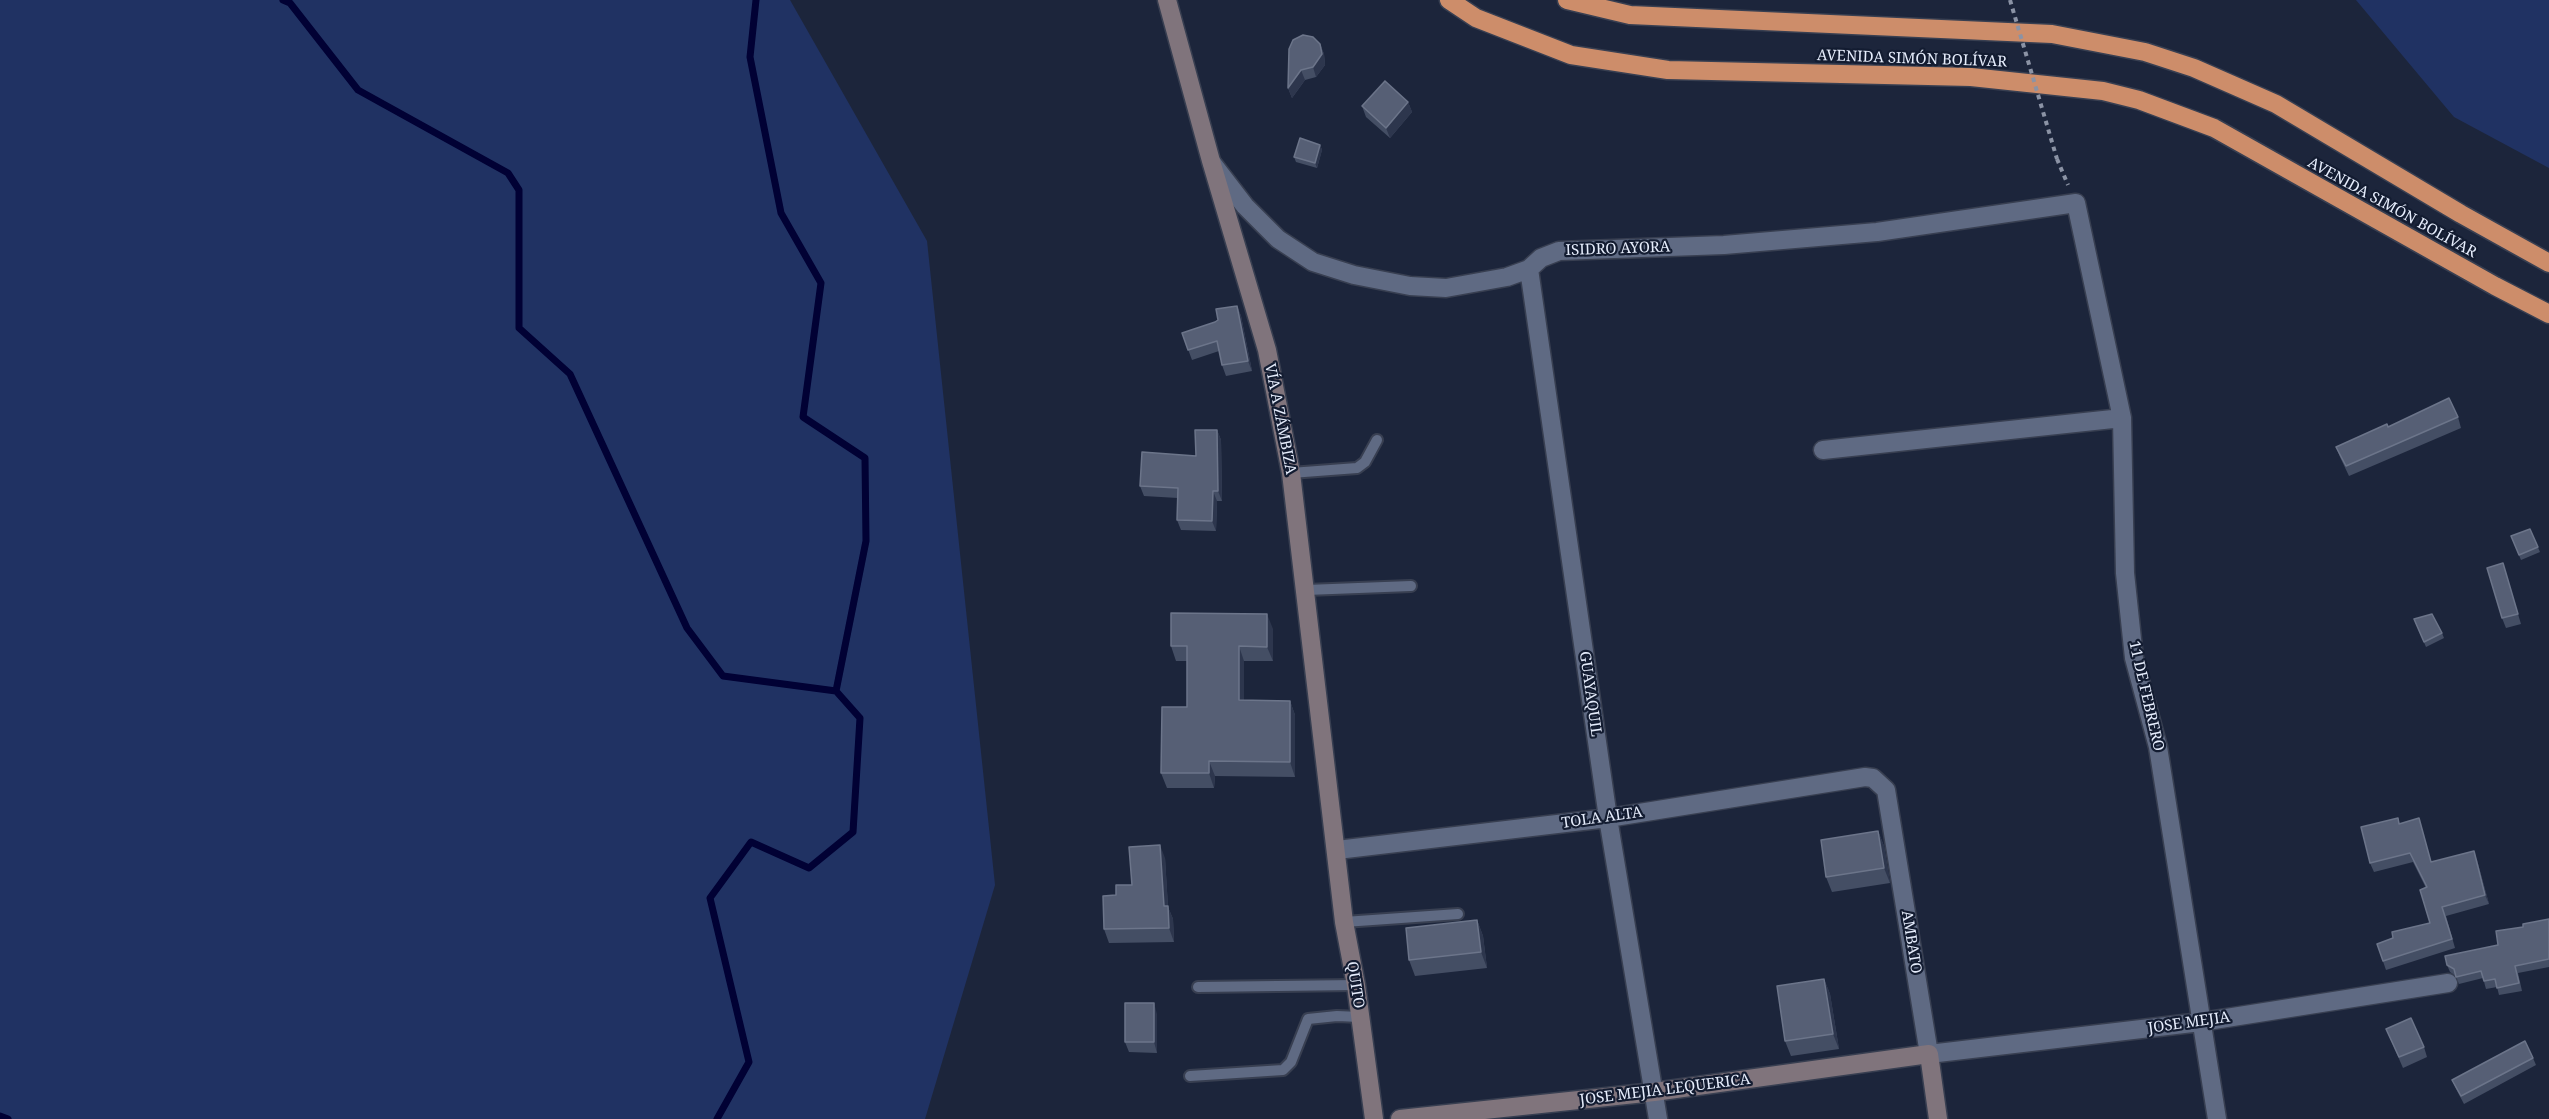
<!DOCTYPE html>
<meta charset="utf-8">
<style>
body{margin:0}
canvas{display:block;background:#1c253b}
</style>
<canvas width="2549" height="1119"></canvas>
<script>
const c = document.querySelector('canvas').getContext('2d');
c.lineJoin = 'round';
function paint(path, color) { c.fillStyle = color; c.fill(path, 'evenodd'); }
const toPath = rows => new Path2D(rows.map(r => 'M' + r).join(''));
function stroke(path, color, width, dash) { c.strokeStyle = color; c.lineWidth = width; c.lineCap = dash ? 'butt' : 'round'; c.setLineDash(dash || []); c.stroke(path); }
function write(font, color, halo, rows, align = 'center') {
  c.font = font + ' "Noto Serif",serif'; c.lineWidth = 4.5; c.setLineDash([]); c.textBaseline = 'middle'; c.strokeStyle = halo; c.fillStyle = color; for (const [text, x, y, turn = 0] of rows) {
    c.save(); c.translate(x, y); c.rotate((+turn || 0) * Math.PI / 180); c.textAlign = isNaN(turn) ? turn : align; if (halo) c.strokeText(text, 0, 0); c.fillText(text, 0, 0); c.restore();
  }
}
paint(toPath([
 [0,0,790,0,927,241,995,885,925,1119,0,1119],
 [2356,0,2549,0,2549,168,2454,117]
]), '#203263');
stroke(toPath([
 [283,0,290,3,358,90,508,173,519,190,519,328,570,374,687,628,723,676,836,691],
 [0,1116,8,1119],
 [717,1119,749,1062,710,898,751,842,809,868,853,832,860,718,836,691,866,541,865,458,803,417,821,283,781,213,750,57,756,0]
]), '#010134', 7);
const lane = toPath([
 [1291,473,1357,468,1365,462,1377,440],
 [1306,590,1411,586],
 [1344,922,1458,914],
 [1198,987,1356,985],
 [1190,1076,1283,1070,1291,1062,1308,1019,1337,1016,1360,1017]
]);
const street = toPath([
 [1212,163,1245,206,1278,239,1313,262,1354,275,1410,286,1446,288,1507,277,1529,269,1541,258,1559,251,1724,245,1877,232,2076,203,2122,418,2125,573,2134,658,2158,747,2217,1119],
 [1529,269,1608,818,1658,1119],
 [1823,450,2122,418],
 [1337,850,1608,818,1865,777,1873,778,1886,790,1929,1054,2201,1022,2448,983]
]);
const secondary = toPath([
 [1167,0,1211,161,1267,350,1291,473,1344,922,1356,985,1374,1119],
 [1400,1119,1654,1092,1929,1054,1938,1119]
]);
const highway = toPath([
 [1449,0,1476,18,1571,55,1668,70,1971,77,2103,91,2139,100,2214,128,2495,286,2549,314],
 [1567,0,1630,15,2052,34,2145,52,2194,68,2276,104,2461,214,2549,263]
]);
stroke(lane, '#383f51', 14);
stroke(street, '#383f51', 21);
stroke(secondary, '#383f51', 21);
stroke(highway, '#383f51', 21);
stroke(toPath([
 [2057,159,2068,185]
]), '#8b93a5', 4, [4.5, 4.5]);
stroke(lane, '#5f6a83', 10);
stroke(street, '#5f6a83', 18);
stroke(secondary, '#80747c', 18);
stroke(highway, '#cd8d6a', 18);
stroke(toPath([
 [2010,0,2057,159]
]), '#8b93a5', 4, [4.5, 4.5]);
paint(toPath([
 [1320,44,1324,54,1325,65,1316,77,1305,80,1292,98,1288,88],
 [1408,102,1412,112,1390,138,1366,117,1362,106],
 [1320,145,1322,150,1317,168,1296,162,1294,157],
 [1237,306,1241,316,1252,371,1226,376,1222,365,1219,351,1192,360,1182,333,1215,322],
 [2458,417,2461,428,2349,476,2340,457,2336,447],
 [1217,430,1221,440,1222,501,1217,501,1216,531,1181,530,1177,520,1178,498,1144,496,1140,486,1196,456],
 [2530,529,2540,552,2521,560,2511,536],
 [2506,574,2521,624,2506,628,2502,618],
 [2414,619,2442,633,2444,638,2426,647],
 [1273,629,1273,661,1244,661,1244,700,1290,701,1295,715,1295,777,1215,776,1214,788,1167,788,1161,773,1187,707,1187,661,1176,661,1171,646],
 [2398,818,2400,824,2419,818,2431,862,2477,860,2489,904,2446,916,2455,948,2386,970,2377,944,2393,938,2430,923,2426,888,2413,862,2374,872,2370,863],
 [1878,831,1884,846,1890,883,1832,892,1826,877],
 [1165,858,1168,907,1173,919,1174,942,1109,943,1104,929,1116,895,1132,885],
 [2549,919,2549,967,2518,973,2522,991,2499,995,2497,987,2486,989,2483,978,2459,984,2456,976,2450,972,2447,965,2498,945,2523,927],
 [1477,920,1483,936,1487,968,1415,976,1409,960],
 [1824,979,1830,994,1839,1049,1791,1056,1785,1041],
 [1157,1014,1157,1053,1129,1052,1125,1042],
 [2386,1029,2424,1047,2427,1057,2403,1068],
 [2533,1058,2536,1065,2464,1104,2455,1087,2452,1080]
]), '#444e64');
paint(toPath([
 [1320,44,1324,54,1325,65,1316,77,1313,67],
 [1301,70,1305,80,1292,98,1288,88],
 [1408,102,1412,112,1390,138,1386,128],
 [1320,145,1322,150,1317,168,1315,163],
 [1237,306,1241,316,1252,371,1248,361],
 [1217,430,1221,440,1222,501,1218,491],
 [1213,491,1217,501,1216,531,1212,521],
 [1267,614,1273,629,1273,661,1267,647],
 [1239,646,1244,661,1244,715,1239,700],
 [1290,701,1295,715,1295,777,1290,762],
 [1209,761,1215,776,1214,788,1209,773],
 [1878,831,1884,846,1890,883,1884,868],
 [1160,845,1165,858,1168,907,1173,919,1174,942,1169,928,1164,906],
 [2474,851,2477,860,2489,904,2485,895],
 [1477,920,1483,936,1487,968,1481,952],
 [1824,979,1830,994,1839,1049,1833,1034],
 [1154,1003,1157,1014,1157,1053,1154,1042]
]), '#2d364d');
const building = toPath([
 [1303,35,1313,37,1320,44,1322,54,1313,67,1301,70,1288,88,1289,49,1293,40,1303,35],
 [1385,81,1408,102,1386,128,1362,106,1385,81],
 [1300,138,1320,145,1315,163,1294,157,1300,138],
 [1237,306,1248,361,1222,365,1217,341,1188,350,1182,333,1215,322,1218,320,1216,309,1237,306],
 [2449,398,2458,417,2346,466,2336,447,2387,424,2388,427,2449,398],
 [1195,430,1217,430,1218,491,1213,491,1212,521,1177,520,1178,488,1140,486,1142,452,1196,456,1195,430],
 [2530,529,2538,547,2519,555,2511,536,2530,529],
 [2503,563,2518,614,2502,618,2487,568,2503,563],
 [1171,613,1267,614,1267,647,1239,646,1239,700,1290,701,1290,762,1209,761,1209,773,1161,773,1162,707,1187,707,1187,646,1171,646,1171,613],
 [2432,614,2442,633,2424,642,2414,619,2432,614],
 [2398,818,2399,824,2419,818,2431,862,2474,851,2485,895,2442,907,2452,939,2383,961,2377,944,2393,938,2392,932,2430,923,2420,890,2427,887,2410,853,2370,863,2361,827,2398,818],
 [1878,831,1884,868,1826,877,1821,840,1878,831],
 [1160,845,1164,906,1168,906,1169,928,1104,929,1103,896,1116,895,1116,885,1132,885,1129,847,1160,845],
 [2549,919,2549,959,2515,966,2519,983,2497,988,2495,979,2484,981,2481,971,2456,977,2454,969,2447,965,2445,956,2498,945,2496,931,2523,927,2523,924,2549,919],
 [1477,920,1481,952,1409,960,1406,928,1477,920],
 [1824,979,1833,1034,1785,1041,1777,986,1824,979],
 [1125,1003,1154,1003,1154,1042,1125,1042,1125,1003],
 [2411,1018,2424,1047,2399,1057,2386,1029,2411,1018],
 [2525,1041,2533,1058,2461,1096,2452,1080,2525,1041]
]);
paint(building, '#565f75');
stroke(building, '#6c758a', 1.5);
write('15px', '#e6edfc', '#131c31', [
 ["AVENIDA SIMÓN BOLÍVAR",1912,59,2],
 ["AVENIDA SIMÓN BOLÍVAR",2392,208,29],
 ["ISIDRO AYORA",1618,249,-2],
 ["VÍA A ZÁMBIZA",1280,419,79],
 ["GUAYAQUIL",1590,694,82],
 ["11 DE FEBRERO",2146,696,77],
 ["TOLA ALTA",1602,818,-8],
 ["AMBATO",1911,942,81],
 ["QUITO",1355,985,81],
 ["JOSE MEJIA",2189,1023,-8],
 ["JOSE MEJIA LEQUERICA",1665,1090,-7]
]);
</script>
